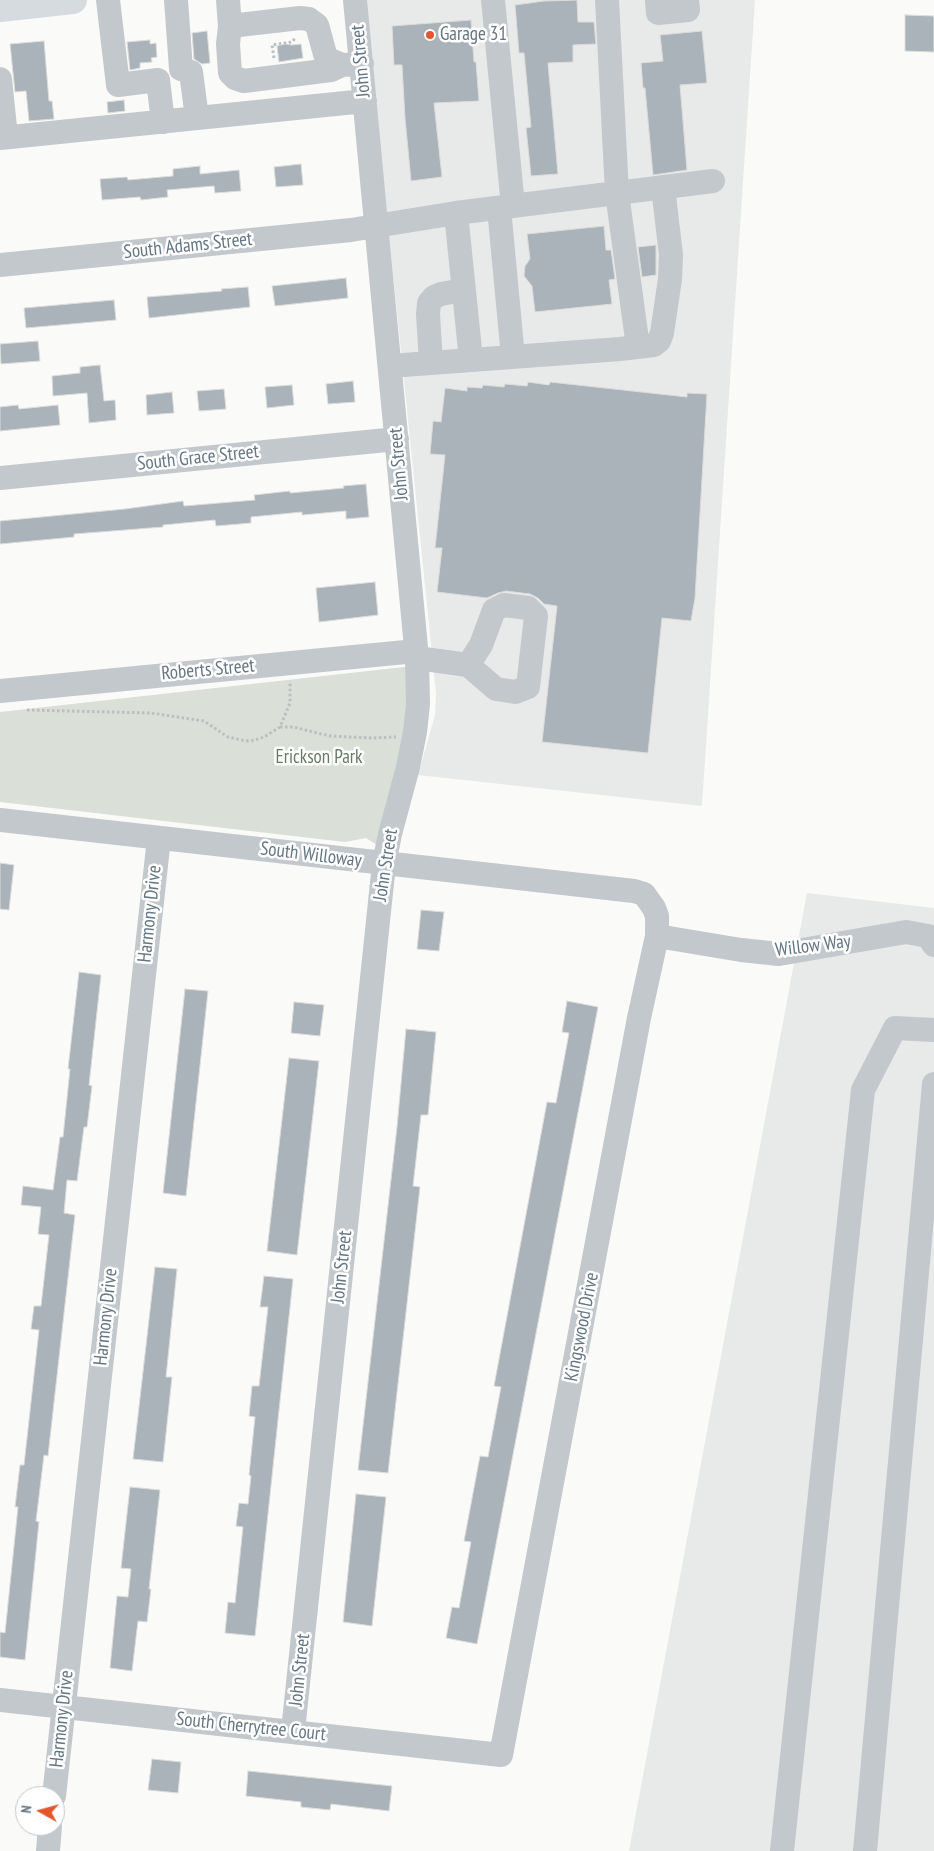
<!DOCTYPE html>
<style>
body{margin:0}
#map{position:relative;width:934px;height:1851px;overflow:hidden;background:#fafaf8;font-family:"PT Sans Narrow",sans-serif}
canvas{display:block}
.north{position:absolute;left:15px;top:1786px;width:50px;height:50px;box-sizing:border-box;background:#fff;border:1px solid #c1c8cd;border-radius:50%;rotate:277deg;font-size:14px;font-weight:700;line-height:20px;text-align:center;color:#657683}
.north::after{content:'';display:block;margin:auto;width:18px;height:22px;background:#e4572e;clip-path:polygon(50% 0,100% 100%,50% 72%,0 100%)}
</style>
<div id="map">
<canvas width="934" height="1851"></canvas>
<div class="north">N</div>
</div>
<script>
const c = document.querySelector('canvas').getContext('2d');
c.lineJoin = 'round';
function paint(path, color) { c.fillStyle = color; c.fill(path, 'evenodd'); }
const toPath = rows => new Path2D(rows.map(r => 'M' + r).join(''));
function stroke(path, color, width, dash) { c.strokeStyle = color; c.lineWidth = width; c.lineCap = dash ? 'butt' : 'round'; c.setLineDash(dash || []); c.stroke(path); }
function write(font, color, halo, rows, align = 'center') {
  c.font = font + ' "PT Sans Narrow",sans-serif'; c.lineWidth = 5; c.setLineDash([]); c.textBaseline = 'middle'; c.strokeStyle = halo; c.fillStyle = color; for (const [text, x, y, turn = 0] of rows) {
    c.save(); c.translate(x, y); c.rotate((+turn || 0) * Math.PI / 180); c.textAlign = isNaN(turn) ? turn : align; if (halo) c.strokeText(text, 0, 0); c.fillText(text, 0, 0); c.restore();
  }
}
paint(toPath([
 [365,0,755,0,702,806,418,775,435,715,436,693],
 [807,893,934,908,934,1851,629,1851]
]), '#e8e9e9');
paint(toPath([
 [413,666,410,734,377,845,366,838,345,842,0,802,0,712]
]), '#dadfd7');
const building = toPath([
 [577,0,578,22,594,22,596,44,573,45,573,62,548,63,558,174,531,176,526,128,531,127,524,53,519,53,515,5,544,1,577,0],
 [905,15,934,16,934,52,905,51,905,15],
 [471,20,474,62,476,62,479,101,434,103,442,177,411,181,405,118,402,65,394,65,392,26,471,20],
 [207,31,210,63,202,64,194,59,192,33,207,31],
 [702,31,707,83,680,85,687,170,653,175,645,88,643,88,641,63,663,61,660,35,702,31],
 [150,40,150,44,156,43,157,57,151,58,152,62,140,63,140,68,130,70,127,42,150,40],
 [44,41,49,101,52,101,54,119,29,121,26,91,15,92,10,44,44,41],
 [286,44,292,45,301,44,303,58,279,62,277,46,286,44],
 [124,100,125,111,108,113,107,102,124,100],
 [301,164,303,185,276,187,274,167,301,164],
 [200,166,200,174,239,170,241,191,215,193,214,186,167,190,168,197,141,200,140,197,102,200,100,179,127,177,128,180,173,176,173,169,200,166],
 [604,226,606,250,611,250,615,279,609,280,612,304,535,312,532,286,524,276,525,266,530,259,527,234,604,226],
 [656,245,656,275,642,277,638,247,656,245],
 [346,278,348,298,275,306,272,286,346,278],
 [248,287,250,307,149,318,147,297,222,291,221,289,248,287],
 [114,300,116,320,26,328,24,308,114,300],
 [38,341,40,361,1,364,0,344,38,341],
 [100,365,104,401,115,400,116,420,89,423,87,393,53,396,52,376,80,373,80,367,100,365],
 [353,381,355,402,328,404,326,384,353,381],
 [528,382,549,385,550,382,687,397,687,393,707,394,695,598,691,621,662,618,648,753,542,742,557,606,544,604,538,598,530,594,506,591,498,593,487,598,437,592,442,548,435,548,445,455,430,454,433,421,441,422,445,388,467,391,467,387,482,388,483,385,504,387,505,384,527,386,528,382],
 [292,385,294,405,267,408,265,387,292,385],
 [224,389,226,409,199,411,197,391,224,389],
 [172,392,174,413,147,415,146,395,172,392],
 [18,405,19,409,58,405,60,425,0,431,0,407,18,405],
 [366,484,369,517,346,519,346,511,302,515,302,512,251,517,251,523,216,526,215,520,163,525,163,527,74,534,74,537,0,544,0,521,125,509,183,501,184,506,255,500,254,495,290,491,290,493,344,488,343,486,366,484],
 [375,582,378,615,319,622,316,588,375,582],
 [0,863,14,865,9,910,0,909,0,863],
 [421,910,444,912,439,951,417,949,421,910],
 [79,972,101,975,89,1085,92,1086,87,1127,84,1127,77,1181,67,1180,64,1213,75,1215,48,1456,44,1455,36,1521,39,1522,25,1660,0,1657,0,1632,5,1633,18,1507,15,1507,20,1465,24,1465,39,1330,31,1329,34,1306,41,1306,49,1235,38,1234,41,1207,21,1205,23,1186,53,1190,60,1137,63,1137,70,1069,68,1069,79,972],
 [185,989,208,991,186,1196,163,1193,185,989],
 [567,1001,598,1007,477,1644,446,1638,452,1607,459,1608,471,1542,464,1541,480,1456,488,1457,501,1387,494,1386,547,1102,556,1103,569,1033,562,1032,567,1001],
 [294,1002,324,1005,320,1036,291,1033,294,1002],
 [406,1029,436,1032,428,1115,421,1115,413,1186,420,1187,388,1473,358,1470,397,1127,406,1029],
 [289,1058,319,1061,297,1255,267,1251,289,1058],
 [155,1267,177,1269,166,1377,172,1377,163,1462,133,1459,155,1267],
 [264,1276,293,1279,255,1636,225,1633,228,1602,235,1603,243,1527,236,1526,239,1503,248,1504,251,1476,249,1475,255,1417,249,1416,252,1386,259,1386,268,1307,260,1307,264,1276],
 [130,1487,160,1490,149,1589,151,1589,147,1622,138,1621,132,1671,110,1668,117,1596,128,1597,131,1569,121,1568,130,1487],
 [356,1494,386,1497,372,1626,343,1622,356,1494],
 [152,1759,181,1762,178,1793,148,1790,152,1759],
 [248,1771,392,1786,389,1811,331,1804,330,1810,301,1807,301,1802,246,1796,248,1771]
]);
paint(building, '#aab3b9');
stroke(building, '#dcdcda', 1);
stroke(toPath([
 [274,58,272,45,292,42,296,37],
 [27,710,151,713,204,721,228,737,246,741,255,740,264,737,280,727,290,703,290,681],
 [280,727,293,727,330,736,372,738,396,737]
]), '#bbbfc2', 3, [2.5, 2.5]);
stroke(toPath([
 [108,0,118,85,158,80,163,122],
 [176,0,181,69,191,72,197,118],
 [228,0,230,26,228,44,230,73,235,78,244,81,331,70,342,65,362,64],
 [493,0,513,206],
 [607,0,617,193,638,347],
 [657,0,658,13,688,10,687,0],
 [230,26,300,18,309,19,317,25,325,54,328,59,342,65],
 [0,79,6,137],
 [0,138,365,101],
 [499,208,513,357],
 [456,213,471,360],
 [0,265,351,230,456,213,713,181],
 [431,362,428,314,429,303,434,297,441,294,463,290],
 [390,366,620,349,654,345,659,341,662,333,670,279,671,255,663,187],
 [0,478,397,439],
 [417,658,468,665,496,689,515,692,528,687,536,616,528,608,504,605,494,610,481,645,468,665],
 [0,691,416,651],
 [0,820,634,891,644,894,654,908,657,916,657,936,639,1018,501,1755,0,1700],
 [657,936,741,950,779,954,906,932,928,936,934,945],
 [293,1731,384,864,390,834,408,767,415,732,418,704,417,658,355,0],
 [54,1796,159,838],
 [48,1851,50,1826],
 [782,1851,863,1090,895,1028,934,1030],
 [865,1851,934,1084]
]), '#c3c8cc', 24);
stroke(toPath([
 [0,8,73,0]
]), '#d6dbdf', 28);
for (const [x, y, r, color] of [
 [430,35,5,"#e4572e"]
]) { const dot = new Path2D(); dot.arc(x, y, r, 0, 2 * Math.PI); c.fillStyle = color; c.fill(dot); stroke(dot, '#fff', 2); }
write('19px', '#657683', '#fff', [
 ["Garage 31",440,35]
], 'left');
write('19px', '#657683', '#fff', [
 ["John Street",361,61,-95],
 ["South Adams Street",188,246,-6],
 ["South Grace Street",198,458,-6],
 ["John Street",399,464,-95],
 ["Roberts Street",208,670,-5],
 ["South Willoway",311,855,7],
 ["John Street",386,865,-81],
 ["Harmony Drive",150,914,-84],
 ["Willow Way",813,946,-7],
 ["John Street",342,1267,-84],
 ["Harmony Drive",106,1317,-84],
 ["Kingswood Drive",582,1327,-79],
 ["John Street",300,1670,-84],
 ["Harmony Drive",62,1719,-84],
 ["South Cherrytree Court",251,1727,6]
]);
write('19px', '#687a64', '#fff', [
 ["Erickson Park",319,758]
]);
</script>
